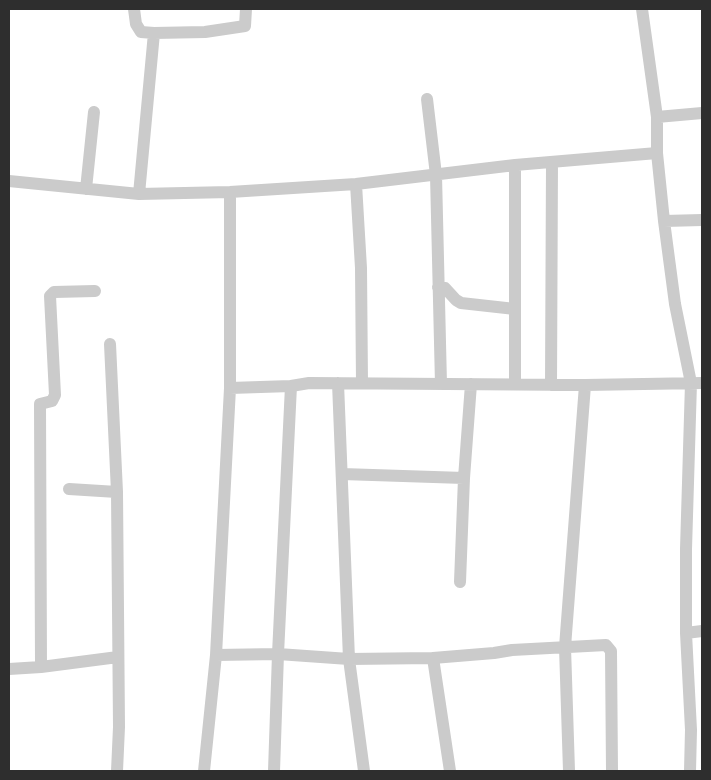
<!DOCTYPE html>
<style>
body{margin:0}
#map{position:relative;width:711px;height:780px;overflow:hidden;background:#fff;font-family:"Fira Sans Condensed",sans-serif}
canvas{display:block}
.frame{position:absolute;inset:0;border:10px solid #2e2e2e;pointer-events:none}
</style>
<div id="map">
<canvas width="711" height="780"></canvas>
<div class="frame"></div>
</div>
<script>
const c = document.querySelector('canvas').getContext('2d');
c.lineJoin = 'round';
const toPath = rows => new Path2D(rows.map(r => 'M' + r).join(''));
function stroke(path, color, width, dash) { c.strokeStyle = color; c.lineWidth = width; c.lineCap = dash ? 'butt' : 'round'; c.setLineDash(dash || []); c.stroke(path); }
stroke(toPath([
 [134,9,136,24,141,32,154,33,205,32,245,26,246,9],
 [642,9,657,117,657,153,664,221,675,304,691,383,686,549,686,633,691,730,690,771],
 [427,99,436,175,441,384],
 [657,117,702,113],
 [515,165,515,384],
 [9,181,139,194,230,192,356,184,515,165,657,153],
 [356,184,361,268,362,383],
 [86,189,94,112],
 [139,194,154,33],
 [664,221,702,220],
 [438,287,445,288,456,300,461,303,515,309],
 [110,344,117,492,119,727,117,771],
 [338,383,349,659,364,771],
 [551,385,552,162],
 [230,388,291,386],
 [342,474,464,478],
 [69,489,117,492],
 [460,582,464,478,471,384],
 [686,633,702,631],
 [216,655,278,654,349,659,433,658,494,653,512,650,606,645,611,651,612,771],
 [433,658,450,771],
 [41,667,40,404,52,401,55,395,50,296,54,292,95,291],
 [9,669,41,667,118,657],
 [204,771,216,655,230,388,230,192],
 [274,771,278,654,291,386,309,383,585,385,702,383],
 [569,771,565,647,585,385]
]), '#cbcbcb', 12);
</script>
